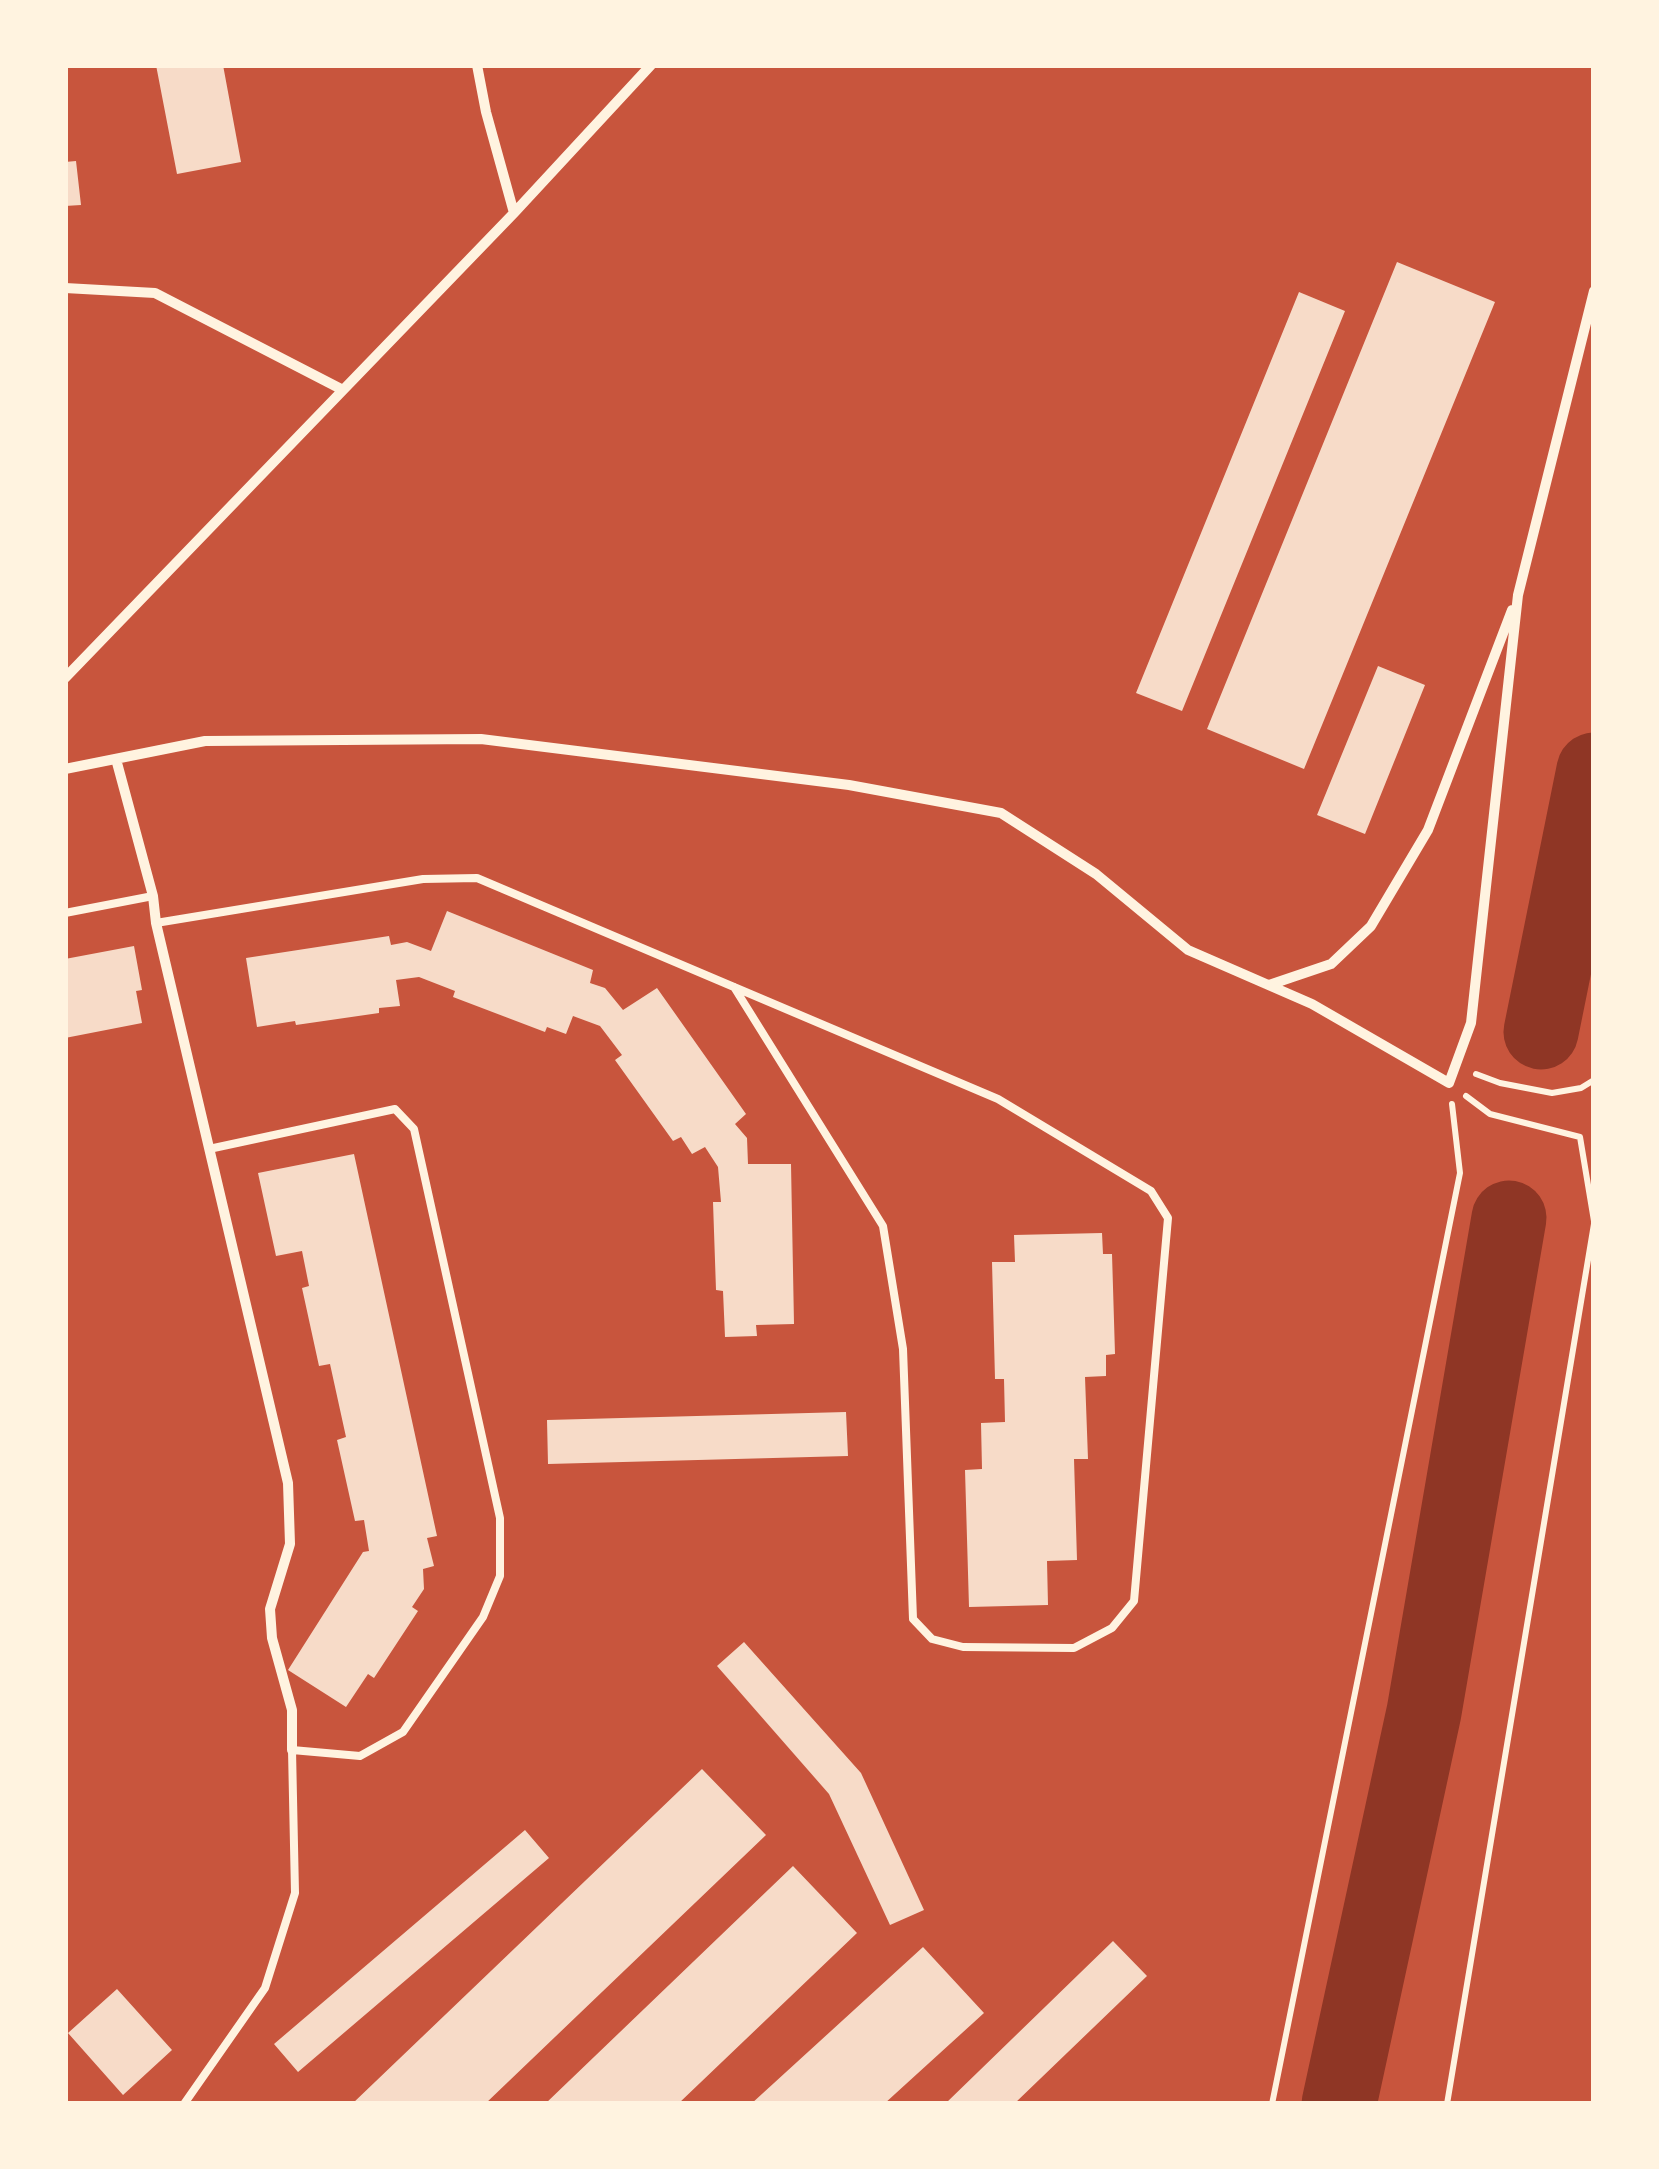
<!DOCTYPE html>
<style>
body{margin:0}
#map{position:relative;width:1659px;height:2169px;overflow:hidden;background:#c8553d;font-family:Helvetica,sans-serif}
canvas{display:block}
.frame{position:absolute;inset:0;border:68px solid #fff3e0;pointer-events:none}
</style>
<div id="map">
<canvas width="1659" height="2169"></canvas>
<div class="frame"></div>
</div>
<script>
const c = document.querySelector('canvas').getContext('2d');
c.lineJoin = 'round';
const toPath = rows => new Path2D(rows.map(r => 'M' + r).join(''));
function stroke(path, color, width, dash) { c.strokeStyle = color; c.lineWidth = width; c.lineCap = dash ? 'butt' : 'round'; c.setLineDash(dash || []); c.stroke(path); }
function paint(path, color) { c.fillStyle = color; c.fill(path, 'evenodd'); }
stroke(toPath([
 [1541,1032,1594,770],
 [1339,2104,1424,1712,1509,1218]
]), '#8f3625', 75);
paint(toPath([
 [156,65,223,65,241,162,177,174],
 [76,161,81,205,65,206,65,162],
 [1397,262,1495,302,1304,769,1207,729],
 [1299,292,1345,311,1182,711,1136,693],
 [1378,666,1425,685,1365,834,1317,815],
 [447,911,593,970,590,983,605,988,623,1010,657,988,746,1114,735,1124,747,1138,748,1164,791,1164,794,1324,756,1325,757,1336,725,1337,723,1291,716,1290,713,1202,721,1202,718,1167,705,1147,692,1154,681,1137,673,1141,615,1060,622,1055,600,1026,573,1016,566,1034,547,1027,545,1032,453,997,455,991,419,977,396,980,400,1006,379,1008,379,1013,296,1025,295,1021,257,1027,246,958,389,936,391,945,407,942,431,951],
 [134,946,142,990,136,991,142,1023,65,1038,65,959],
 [354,1154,437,1536,427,1538,434,1566,423,1569,424,1589,412,1607,418,1611,374,1678,368,1674,346,1707,288,1670,363,1552,369,1551,364,1520,355,1521,337,1440,346,1437,330,1364,319,1366,302,1288,309,1286,302,1251,276,1256,258,1173],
 [1102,1233,1103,1254,1112,1254,1115,1354,1106,1355,1106,1376,1085,1377,1088,1459,1074,1459,1077,1560,1047,1561,1048,1605,969,1607,965,1470,982,1469,981,1423,1005,1422,1004,1379,995,1379,992,1262,1015,1262,1014,1235],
 [846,1412,848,1456,548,1464,547,1420],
 [744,1642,861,1773,924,1910,890,1925,829,1794,717,1666],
 [702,1769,766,1835,485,2104,352,2104],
 [525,1830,549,1858,298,2072,274,2044],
 [793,1866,857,1933,678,2104,545,2104],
 [1113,1941,1147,1976,1014,2104,945,2104],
 [923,1947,984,2013,884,2104,751,2104],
 [117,1989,172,2050,123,2095,68,2033]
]), '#f7dbc8');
stroke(toPath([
 [1476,1074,1500,1083,1552,1093,1581,1088,1594,1080],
 [1466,1096,1490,1114,1580,1137,1594,1221],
 [1272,2104,1460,1173,1452,1104],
 [1447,2104,1594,1224]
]), '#fff3e0', 6);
stroke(toPath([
 [65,913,153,896],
 [156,923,423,879,477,878,998,1099,1151,1191,1168,1218,1134,1601,1112,1628,1074,1648,963,1647,932,1639,913,1619,903,1349,883,1226,734,987],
 [184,2104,265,1988,295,1893,292,1750,360,1756,403,1732,483,1617,500,1576,500,1518,414,1129,395,1109,209,1149]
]), '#fff3e0', 8);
stroke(toPath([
 [477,65,486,112,514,213],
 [65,288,155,293,343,390],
 [65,678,514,213,651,65],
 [116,759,153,896,156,923,288,1483,290,1544,270,1609,272,1638,292,1710,292,1750],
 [65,769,205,741,481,739,849,785,1001,813,1096,874,1188,950,1312,1004,1449,1083,1471,1023,1518,595,1594,291],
 [1269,985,1331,964,1371,926,1428,830,1512,610]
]), '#fff3e0', 10);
</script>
